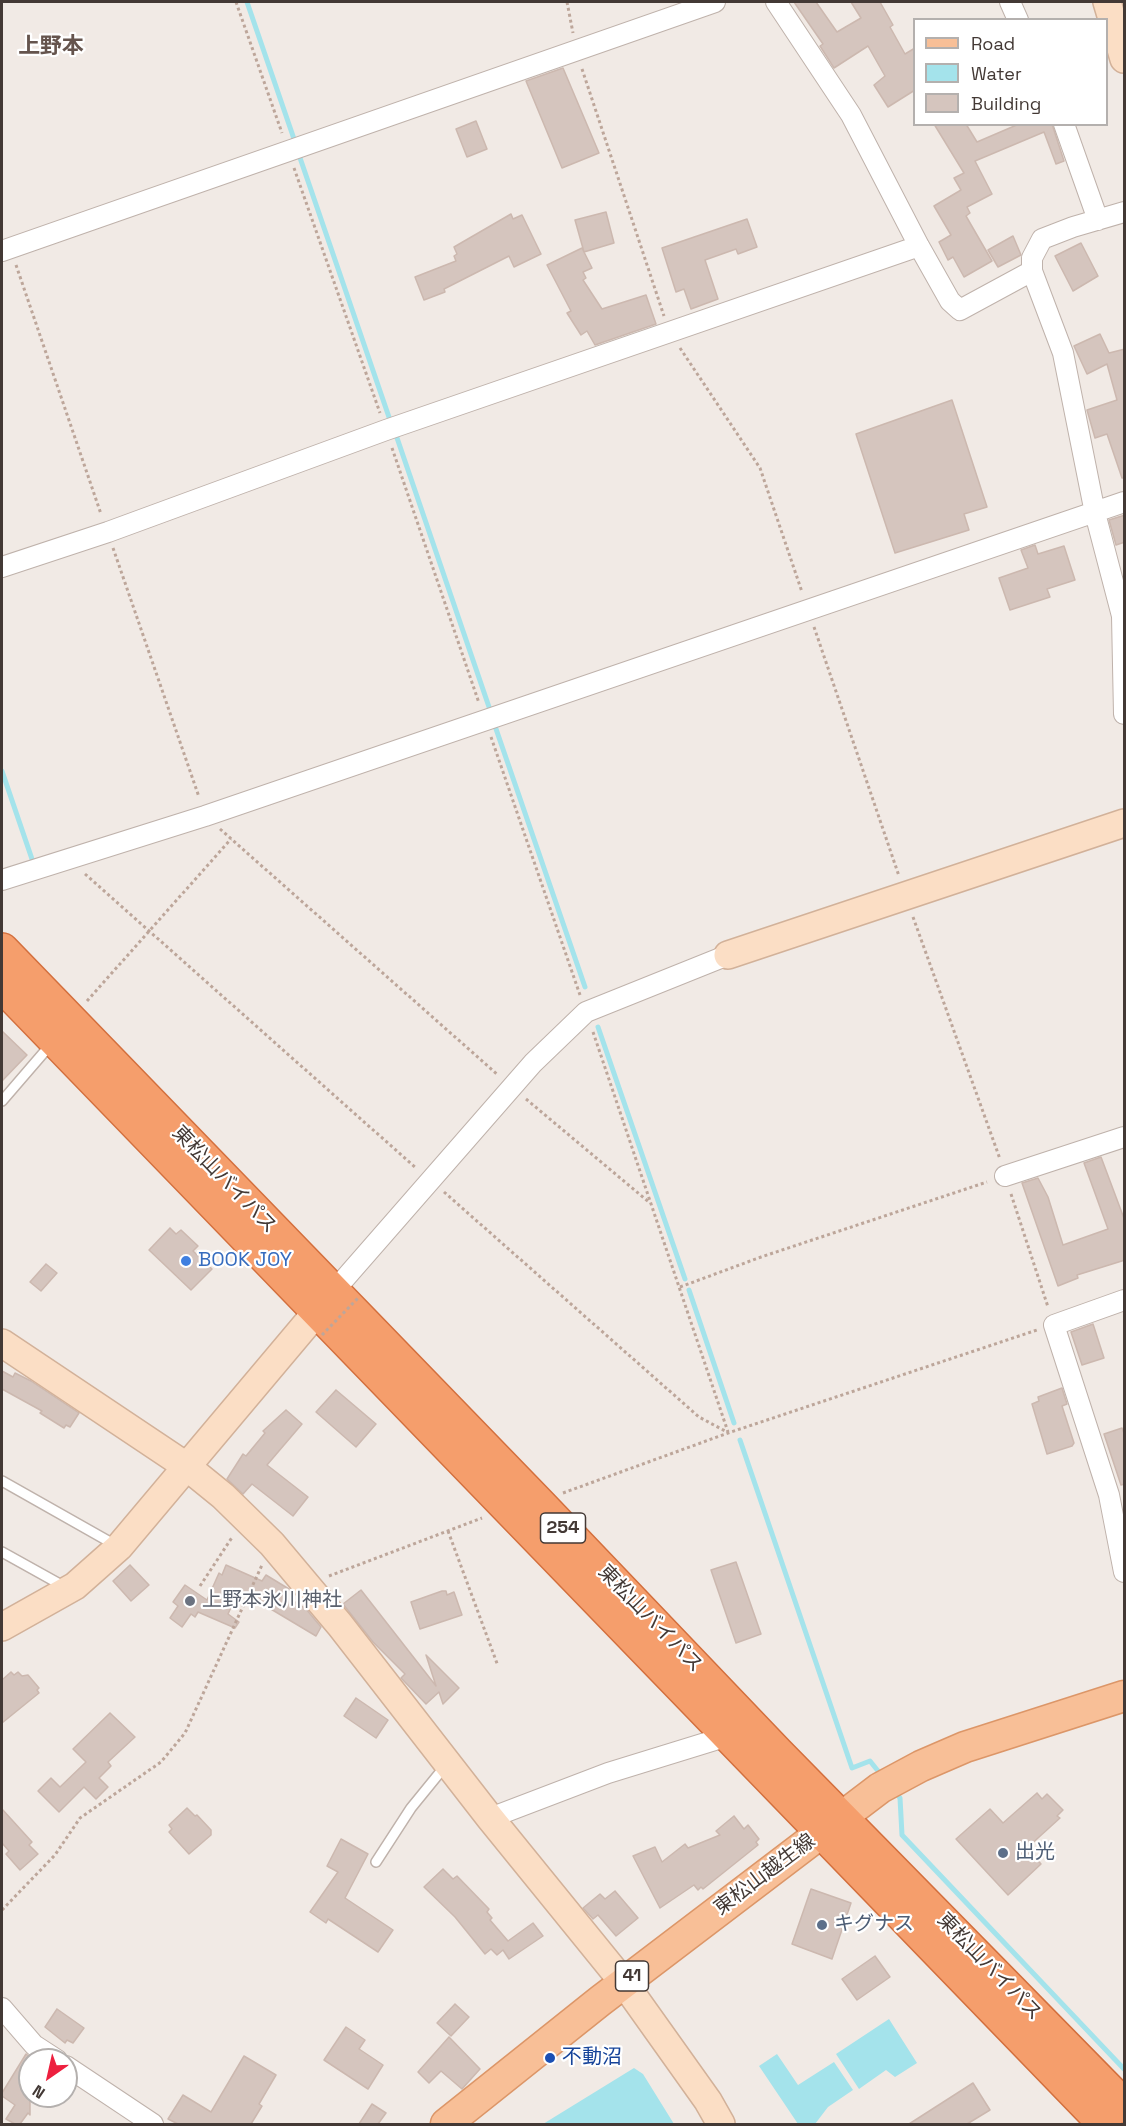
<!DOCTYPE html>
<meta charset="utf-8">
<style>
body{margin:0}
#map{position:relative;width:1126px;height:2126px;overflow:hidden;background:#f1eae5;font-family:"Space Grotesk",sans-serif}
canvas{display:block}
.frame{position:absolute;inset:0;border:3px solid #433935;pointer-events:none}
.legend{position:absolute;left:913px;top:18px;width:195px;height:108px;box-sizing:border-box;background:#fff;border:2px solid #b4b0ae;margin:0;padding:8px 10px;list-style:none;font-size:18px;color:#433935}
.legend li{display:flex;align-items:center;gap:12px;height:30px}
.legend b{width:30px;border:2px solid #b4b0ae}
.north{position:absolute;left:18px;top:2048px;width:60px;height:60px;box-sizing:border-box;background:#fff;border:2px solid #b4b0ae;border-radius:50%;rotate:214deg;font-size:16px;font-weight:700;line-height:24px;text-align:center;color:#433935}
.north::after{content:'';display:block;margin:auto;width:21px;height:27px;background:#ed203f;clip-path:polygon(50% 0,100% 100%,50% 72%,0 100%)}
</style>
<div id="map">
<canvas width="1126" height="2126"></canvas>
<div class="frame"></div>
<ul class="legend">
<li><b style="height:8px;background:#f8bf97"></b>Road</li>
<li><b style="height:16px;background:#a4e3eb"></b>Water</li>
<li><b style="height:16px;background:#d5c5be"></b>Building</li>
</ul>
<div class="north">N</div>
</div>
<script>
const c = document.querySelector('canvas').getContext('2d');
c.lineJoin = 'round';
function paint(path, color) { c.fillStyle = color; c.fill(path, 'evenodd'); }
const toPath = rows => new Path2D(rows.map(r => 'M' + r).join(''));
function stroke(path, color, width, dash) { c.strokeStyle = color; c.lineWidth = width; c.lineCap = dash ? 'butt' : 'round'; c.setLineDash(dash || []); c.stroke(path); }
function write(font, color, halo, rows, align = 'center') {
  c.font = font + ' "Space Grotesk","Noto Sans JP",sans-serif'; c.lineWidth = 4.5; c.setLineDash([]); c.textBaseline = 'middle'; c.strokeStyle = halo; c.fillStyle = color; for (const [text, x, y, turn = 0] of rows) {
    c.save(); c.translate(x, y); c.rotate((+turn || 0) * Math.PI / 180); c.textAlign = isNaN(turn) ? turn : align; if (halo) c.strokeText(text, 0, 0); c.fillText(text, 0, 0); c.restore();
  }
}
paint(toPath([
 [889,2019,917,2063,895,2077,886,2070,859,2089,836,2054],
 [777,2054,798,2085,834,2062,853,2090,828,2107,815,2124,798,2124,759,2066],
 [634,2068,643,2074,674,2124,543,2124]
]), '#a4e3eb');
stroke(toPath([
 [247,2,294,139],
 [298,152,391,423],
 [395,432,489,707],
 [495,726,585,987],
 [2,771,34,865],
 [598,1027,685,1279],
 [689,1290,734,1423],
 [740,1440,852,1768,870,1761,882,1776],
 [894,1790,900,1798,902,1835,1124,2069]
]), '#a4e3eb', 5);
const building = toPath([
 [794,2,816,2,837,32,861,18,851,2,880,2,893,25,890,27,905,54,915,48,915,90,888,107,874,85,885,76,868,46,834,68,820,46,823,44,794,2],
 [563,68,599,153,562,168,526,81,563,68],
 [476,121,487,149,467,157,456,129,476,121],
 [934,124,966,124,977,142,1019,124,1052,124,1064,161,1056,164,1044,132,975,161,992,194,967,207,970,213,966,216,992,261,964,277,953,257,948,260,939,242,951,235,934,206,961,190,954,178,964,173,934,124],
 [606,212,614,243,584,252,575,220,606,212],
 [511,214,513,219,522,215,541,254,514,267,509,256,444,289,445,292,424,300,415,277,456,261,454,256,457,254,454,247,511,214],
 [747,219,757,247,738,254,736,249,705,260,718,299,691,309,684,289,676,292,662,248,747,219],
 [1013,236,1021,255,998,267,988,250,1013,236],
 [1081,243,1098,276,1073,291,1055,256,1081,243],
 [582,248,592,268,583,272,586,278,583,280,602,309,646,295,656,324,595,345,587,331,581,335,567,313,571,311,547,265,582,248],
 [1100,334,1109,353,1125,349,1125,478,1122,478,1107,434,1095,438,1087,410,1117,400,1107,364,1087,374,1074,346,1100,334],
 [952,400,987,507,964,514,969,530,895,553,856,434,952,400],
 [1125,515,1125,542,1116,545,1109,520,1125,515],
 [1035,545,1038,554,1064,546,1075,580,1047,589,1050,597,1010,610,999,578,1028,568,1021,550,1035,545],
 [2,1031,27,1055,2,1081,2,1031],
 [1101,1157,1125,1221,1125,1260,1077,1275,1078,1278,1058,1286,1022,1183,1038,1178,1048,1197,1063,1245,1108,1229,1084,1163,1101,1157],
 [170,1228,176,1234,181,1230,198,1246,193,1251,212,1269,191,1290,149,1250,170,1228],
 [46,1264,57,1273,41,1291,30,1282,46,1264],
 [1093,1324,1104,1358,1082,1365,1071,1332,1093,1324],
 [2,1371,13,1377,15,1373,31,1381,79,1413,70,1427,66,1425,64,1428,40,1413,42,1411,2,1389,2,1371],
 [1062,1388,1067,1404,1062,1406,1074,1443,1072,1446,1047,1454,1032,1404,1039,1401,1038,1397,1062,1388],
 [336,1390,376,1424,356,1447,316,1412,336,1390],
 [286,1410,302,1424,267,1465,308,1497,293,1516,252,1484,243,1494,227,1479,243,1454,246,1456,265,1433,263,1431,286,1410],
 [1122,1428,1125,1436,1125,1484,1121,1485,1104,1434,1122,1428],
 [736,1562,761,1634,736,1643,711,1570,736,1562],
 [130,1565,149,1585,131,1601,113,1581,130,1565],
 [226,1565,262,1581,266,1575,289,1589,293,1594,290,1599,306,1609,321,1627,316,1636,239,1590,228,1614,239,1622,235,1628,198,1612,195,1617,191,1614,182,1627,170,1618,178,1606,173,1602,185,1585,207,1600,219,1573,222,1575,226,1565],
 [361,1590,436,1686,426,1655,459,1688,443,1704,439,1692,426,1704,401,1678,405,1674,373,1642,343,1604,361,1590],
 [442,1591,446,1591,447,1595,454,1592,462,1615,420,1629,411,1602,442,1591],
 [11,1672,14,1675,18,1672,22,1676,28,1675,39,1688,37,1690,39,1693,2,1723,2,1680,11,1672],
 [356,1698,388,1720,376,1738,344,1716,356,1698],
 [110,1713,135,1737,108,1762,111,1766,99,1778,108,1787,96,1799,84,1787,59,1812,38,1791,51,1778,60,1787,86,1762,73,1749,110,1713],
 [1037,1793,1042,1799,1047,1794,1063,1810,1057,1816,1060,1818,1027,1848,1041,1864,1008,1895,956,1839,990,1809,1003,1823,1037,1793],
 [187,1808,195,1816,197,1815,211,1830,211,1835,189,1854,169,1832,172,1829,169,1825,187,1808],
 [2,1809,32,1842,29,1845,38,1854,20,1870,6,1854,9,1851,2,1843,2,1809],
 [734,1816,744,1829,748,1825,759,1839,756,1842,758,1845,703,1889,701,1887,698,1890,694,1885,660,1908,633,1856,655,1847,662,1862,685,1844,688,1848,720,1835,716,1831,734,1816],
 [341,1839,368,1854,345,1898,393,1930,378,1952,328,1919,326,1923,310,1912,338,1872,327,1866,341,1839],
 [443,1869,453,1879,457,1876,489,1909,487,1912,492,1918,490,1920,508,1941,533,1923,543,1936,509,1959,503,1950,497,1955,491,1949,485,1954,455,1917,424,1887,443,1869],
 [811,1889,851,1903,832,1959,792,1944,811,1889],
 [615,1891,638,1918,616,1936,598,1915,593,1919,583,1908,600,1894,605,1899,615,1891],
 [875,1956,890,1977,857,2000,842,1979,875,1956],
 [455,2004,469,2017,451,2036,437,2023,455,2004],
 [57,2009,84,2028,73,2043,67,2040,65,2043,45,2027,57,2009],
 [346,2027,365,2040,359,2049,383,2065,368,2089,324,2060,346,2027],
 [449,2037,480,2069,462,2089,441,2071,429,2083,418,2072,449,2037],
 [26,2054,30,2057,30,2115,28,2113,20,2124,15,2124,6,2119,15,2105,2,2096,2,2093,26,2054],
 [244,2056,276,2075,259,2104,262,2106,251,2124,178,2124,168,2119,183,2095,211,2112,244,2056],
 [973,2083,990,2110,967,2124,909,2124,973,2083],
 [372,2104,386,2113,378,2124,359,2124,372,2104]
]);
paint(building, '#d5c5be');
stroke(building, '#ccb8af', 1.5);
const lane = toPath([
 [2,1101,52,1043],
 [2,1481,117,1546],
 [2,1552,65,1587],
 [376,1862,411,1808,446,1765]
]);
const street = toPath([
 [776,2,851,115,919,246,950,301,960,310,1032,271,1032,258,1042,239,1073,227,1124,212],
 [1010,2,1018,20],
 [1064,124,1098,220],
 [2,251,715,2],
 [1032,271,1063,353,1095,513,1122,616,1124,714],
 [2,567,108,532,386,430,919,246],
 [2,880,205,816,1124,502],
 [1005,1176,1124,1137],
 [333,1292,533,1063,586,1012,728,955],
 [1124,1300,1054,1325,1109,1495,1124,1572],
 [490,1818,608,1773,728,1736],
 [2,2008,34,2045,57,2060],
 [66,2066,153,2124]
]);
const secondary = toPath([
 [1107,2,1124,59],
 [728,955,1124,823],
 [2,1343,186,1466,223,1496,272,1544,340,1625,490,1818,624,1983,708,2101,721,2124],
 [2,1627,75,1586,119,1547,331,1295]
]);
const primary = toPath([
 [446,2124,600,2001,880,1788,921,1766,965,1747,1124,1696]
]);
const highway = toPath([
 [2,950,540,1505,777,1753,1124,2106],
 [2,985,1105,2124]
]);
stroke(lane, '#bfb2ab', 12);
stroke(street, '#bfb2ab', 22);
stroke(secondary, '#d2b199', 30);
stroke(primary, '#dc9668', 33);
stroke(highway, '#d36f3d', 36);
stroke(toPath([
 [236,2,282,133],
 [567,2,573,33],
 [582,69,664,316],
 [294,168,380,413],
 [16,265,101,514],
 [680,348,760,468,802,592],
 [392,448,479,703],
 [113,548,199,797],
 [814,627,899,876],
 [491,737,580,995],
 [220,829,498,1075],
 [85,874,416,1168],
 [913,917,1000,1159],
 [87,1001,231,839],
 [593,1032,728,1432],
 [526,1099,650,1203],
 [444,1192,699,1417,727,1432],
 [1011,1194,1048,1307],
 [680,1287,761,1257,987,1182],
 [563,1493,728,1433,1037,1330],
 [448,1531,498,1666],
 [329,1576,482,1518],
 [200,1586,233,1536],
 [2,1910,55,1855,80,1818,161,1762,185,1733,262,1565]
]), '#bda69a', 3, [3, 3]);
stroke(lane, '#fff', 9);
stroke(street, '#fff', 20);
stroke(secondary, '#fbdec5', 27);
stroke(primary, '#f8bf97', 30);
stroke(highway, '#f59e6c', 33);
stroke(toPath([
 [322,1335,359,1297]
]), '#bda69a', 3, [3, 3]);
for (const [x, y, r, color] of [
 [186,1261,6,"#3f7fe0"],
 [190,1601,6,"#6b7280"],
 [1003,1853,6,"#5c6f8a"],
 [822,1925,6,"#5c6f8a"],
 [550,2058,6,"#1a4fb4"]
]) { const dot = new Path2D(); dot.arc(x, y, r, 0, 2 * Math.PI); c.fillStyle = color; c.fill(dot); stroke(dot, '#fff', 2); }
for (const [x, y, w] of [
 [563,1528,45],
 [632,1976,33]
]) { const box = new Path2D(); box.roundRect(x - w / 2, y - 15, w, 30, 4.5); c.fillStyle = '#fff'; c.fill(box); stroke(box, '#433935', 1.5); }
write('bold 18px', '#433935', null, [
 ["254",563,1528],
 ["41",632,1976]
]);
write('20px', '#433935', '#fff', [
 ["東松山バイパス",224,1180,46],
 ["東松山バイパス",650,1619,46],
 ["東松山越生線",765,1875,-37],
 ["東松山バイパス",989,1967,46]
]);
write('20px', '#366cbe', '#fff', [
 ["BOOK JOY",198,1261]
], 'left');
write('20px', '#5b616d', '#fff', [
 ["上野本氷川神社",202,1601]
], 'left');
write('20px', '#4e5e75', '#fff', [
 ["出光",1015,1853],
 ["キグナス",834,1925]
], 'left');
write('20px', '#164399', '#fff', [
 ["不動沼",562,2058]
], 'left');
write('bold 22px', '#65544d', '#fff', [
 ["上野本",51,47]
]);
</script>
